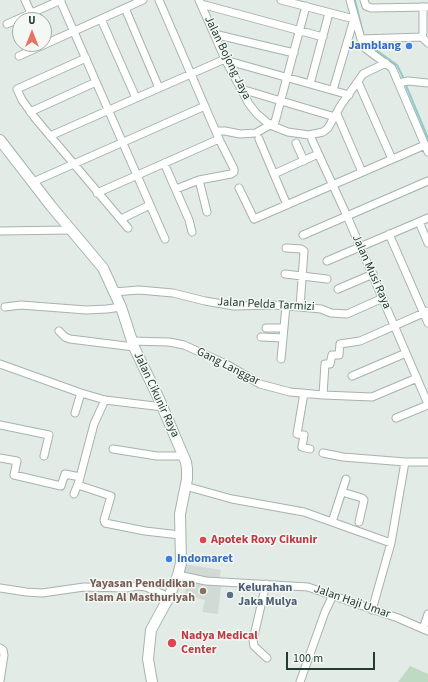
<!DOCTYPE html>
<style>
body{margin:0}
#map{position:relative;width:428px;height:682px;overflow:hidden;background:#e3ebe6;font-family:"Source Sans 3",sans-serif}
canvas{display:block}
.north{position:absolute;left:12px;top:12px;width:40px;height:40px;box-sizing:border-box;background:#f3f8f5;border:1px solid #a0aca7;border-radius:50%;rotate:0deg;font-size:11px;font-weight:700;line-height:16px;text-align:center;color:#243b32}
.north::after{content:'';display:block;margin:auto;width:14px;height:18px;background:#e57468;clip-path:polygon(50% 0,100% 100%,50% 72%,0 100%)}
.scale{position:absolute;left:286px;top:652px;width:89px;height:18px;box-sizing:border-box;border:2px solid #243b32;border-top:0;padding-left:5px;font-size:12px;line-height:14px;white-space:nowrap;color:#243b32;-webkit-text-stroke:3px #f3f8f5;paint-order:stroke}
</style>
<div id="map">
<canvas width="428" height="682"></canvas>
<div class="north">U</div>
<div class="scale">100 m</div>
</div>
<script>
const c = document.querySelector('canvas').getContext('2d');
c.lineJoin = 'round';
function paint(path, color) { c.fillStyle = color; c.fill(path, 'evenodd'); }
const toPath = rows => new Path2D(rows.map(r => 'M' + r).join(''));
function stroke(path, color, width, dash) { c.strokeStyle = color; c.lineWidth = width; c.lineCap = dash ? 'butt' : 'round'; c.setLineDash(dash || []); c.stroke(path); }
function write(font, color, halo, rows, align = 'center') {
  c.font = font + ' "Source Sans 3",sans-serif'; c.lineWidth = 3; c.setLineDash([]); c.textBaseline = 'middle'; c.strokeStyle = halo; c.fillStyle = color; for (const [text, x, y, turn = 0] of rows) {
    c.save(); c.translate(x, y); c.rotate((+turn || 0) * Math.PI / 180); c.textAlign = isNaN(turn) ? turn : align; if (halo) c.strokeText(text, 0, 0); c.fillText(text, 0, 0); c.restore();
  }
}
paint(toPath([
 [184,564,221,570,218,584,221,586,218,614,202,612,205,600,184,595,186,588,178,586]
]), '#d1dbd5');
paint(toPath([
 [410,666,428,674,428,682,398,682]
]), '#bedac2');
stroke(toPath([
 [355,0,364,37],
 [366,43,397,65,404,79],
 [405,83,428,138]
]), '#90cbcb', 2);
const street = toPath([
 [25,0,31,13],
 [60,0,165,239],
 [159,0,219,139,234,169,234,172,231,174,199,180,176,189],
 [199,0,225,59,249,104,257,114,270,125,288,132,309,135,323,132,328,128,341,105,363,74,386,63],
 [281,0,354,19,333,90],
 [350,0,361,39,366,49,392,68,428,152],
 [364,0,366,6,371,8,428,7],
 [201,4,323,37],
 [125,8,159,88],
 [101,19,136,98],
 [7,24,61,0],
 [214,34,294,53],
 [422,37,428,43],
 [361,39,422,37,423,33,423,7],
 [19,56,143,0],
 [86,58,17,89,22,100,35,118,128,228],
 [227,62,232,62,349,95],
 [358,82,392,159],
 [399,83,408,81,428,83],
 [310,84,329,13],
 [241,89,335,117],
 [30,112,96,82],
 [337,114,362,172],
 [216,131,225,131,240,134,256,133,275,122,306,6],
 [50,136,225,59],
 [259,139,287,205],
 [312,140,347,216,428,404],
 [296,143,304,161],
 [164,163,189,220,192,232],
 [274,174,318,154],
 [199,180,207,212],
 [33,182,205,106],
 [239,188,254,219,425,145],
 [97,193,219,139],
 [121,219,150,205],
 [419,222,428,243],
 [0,231,71,230],
 [389,234,428,323],
 [303,235,428,181],
 [286,248,301,249,304,251,300,307],
 [327,261,428,218],
 [285,274,327,279],
 [338,289,373,274],
 [114,292,139,290,173,293,205,301,234,306,272,305,300,307,321,309,331,313,347,314,383,298],
 [5,307,21,305,86,310,107,309,121,307],
 [266,328,284,328],
 [59,331,65,337,70,339,134,347],
 [261,337,283,338],
 [131,341,169,342,184,345,226,364,260,384,290,392,323,395,372,397,417,378],
 [281,359,286,306],
 [0,364,81,393,105,400,163,407],
 [352,376,406,353],
 [304,393,297,434,304,435,302,447,310,449],
 [323,395,325,364,330,364,332,355,339,355,340,344,360,341,428,311],
 [75,413,81,393],
 [396,418,428,405],
 [0,425,49,435,44,456],
 [113,449,157,456,183,456],
 [323,453,343,457,405,462,428,462],
 [0,458,17,461,14,475,61,486,65,474,80,477],
 [78,485,111,496,104,520,105,523,145,531,180,535],
 [185,486,232,499,304,512,391,543],
 [342,492,362,498,364,500,359,522],
 [74,494,79,481,94,424,105,400],
 [332,522,346,479],
 [178,575,206,581,308,587,398,618,428,631],
 [266,584,253,640,254,646,267,658],
 [0,588,26,592,42,593,84,587,126,588,138,586,146,587,169,597],
 [372,610,391,543,405,462],
 [423,629,428,614],
 [0,648,3,650,4,655,0,681],
 [300,682,325,612,333,595]
]);
const secondary = toPath([
 [0,140,51,206,103,268,121,307,134,347,159,399,186,462,187,469,187,479,180,514,181,563,178,575,169,597,151,630,148,659,152,682]
]);
stroke(street, '#a6b3ac', 9);
stroke(secondary, '#a2b6ac', 12);
stroke(street, '#fff', 7);
stroke(secondary, '#fff', 10);
for (const [x, y, r, color] of [
 [409,46,4,"#3f7fe0"],
 [203,540,4,"#e0444e"],
 [169,559,4,"#3f7fe0"],
 [203,591,4,"#8d6e63"],
 [230,595,4,"#5c6f8a"],
 [172,643,5,"#e0444e"]
]) { const dot = new Path2D(); dot.arc(x, y, r, 0, 2 * Math.PI); c.fillStyle = color; c.fill(dot); stroke(dot, '#f3f8f5', 1.5); }
write('bold 12px', '#366cbe', '#f3f8f5', [
 ["Jamblang",401,46],
 ["Indomaret",177,559,"left"]
], 'right');
write('12px', '#243b32', '#f3f8f5', [
 ["Jalan Bojong Jaya",227,58,64],
 ["Jalan Musi Raya",371,272,66],
 ["Jalan Pelda Tarmizi",266,305,3],
 ["Gang Langgar",228,367,27],
 ["Jalan Cikunir Raya",156,395,65],
 ["Jalan Haji Umar",352,602,19]
]);
write('bold 12px', '#be3a42', '#f3f8f5', [
 ["Apotek Roxy Cikunir",211,540],
 ["Nadya Medical",181,636],
 ["Center",181,650]
], 'left');
write('bold 12px', '#785e54', '#f3f8f5', [
 ["Yayasan Pendidikan",195,584],
 ["Islam Al Masthuriyah",195,598]
], 'right');
write('bold 12px', '#4e5e75', '#f3f8f5', [
 ["Kelurahan",238,588],
 ["Jaka Mulya",238,602]
], 'left');
</script>
